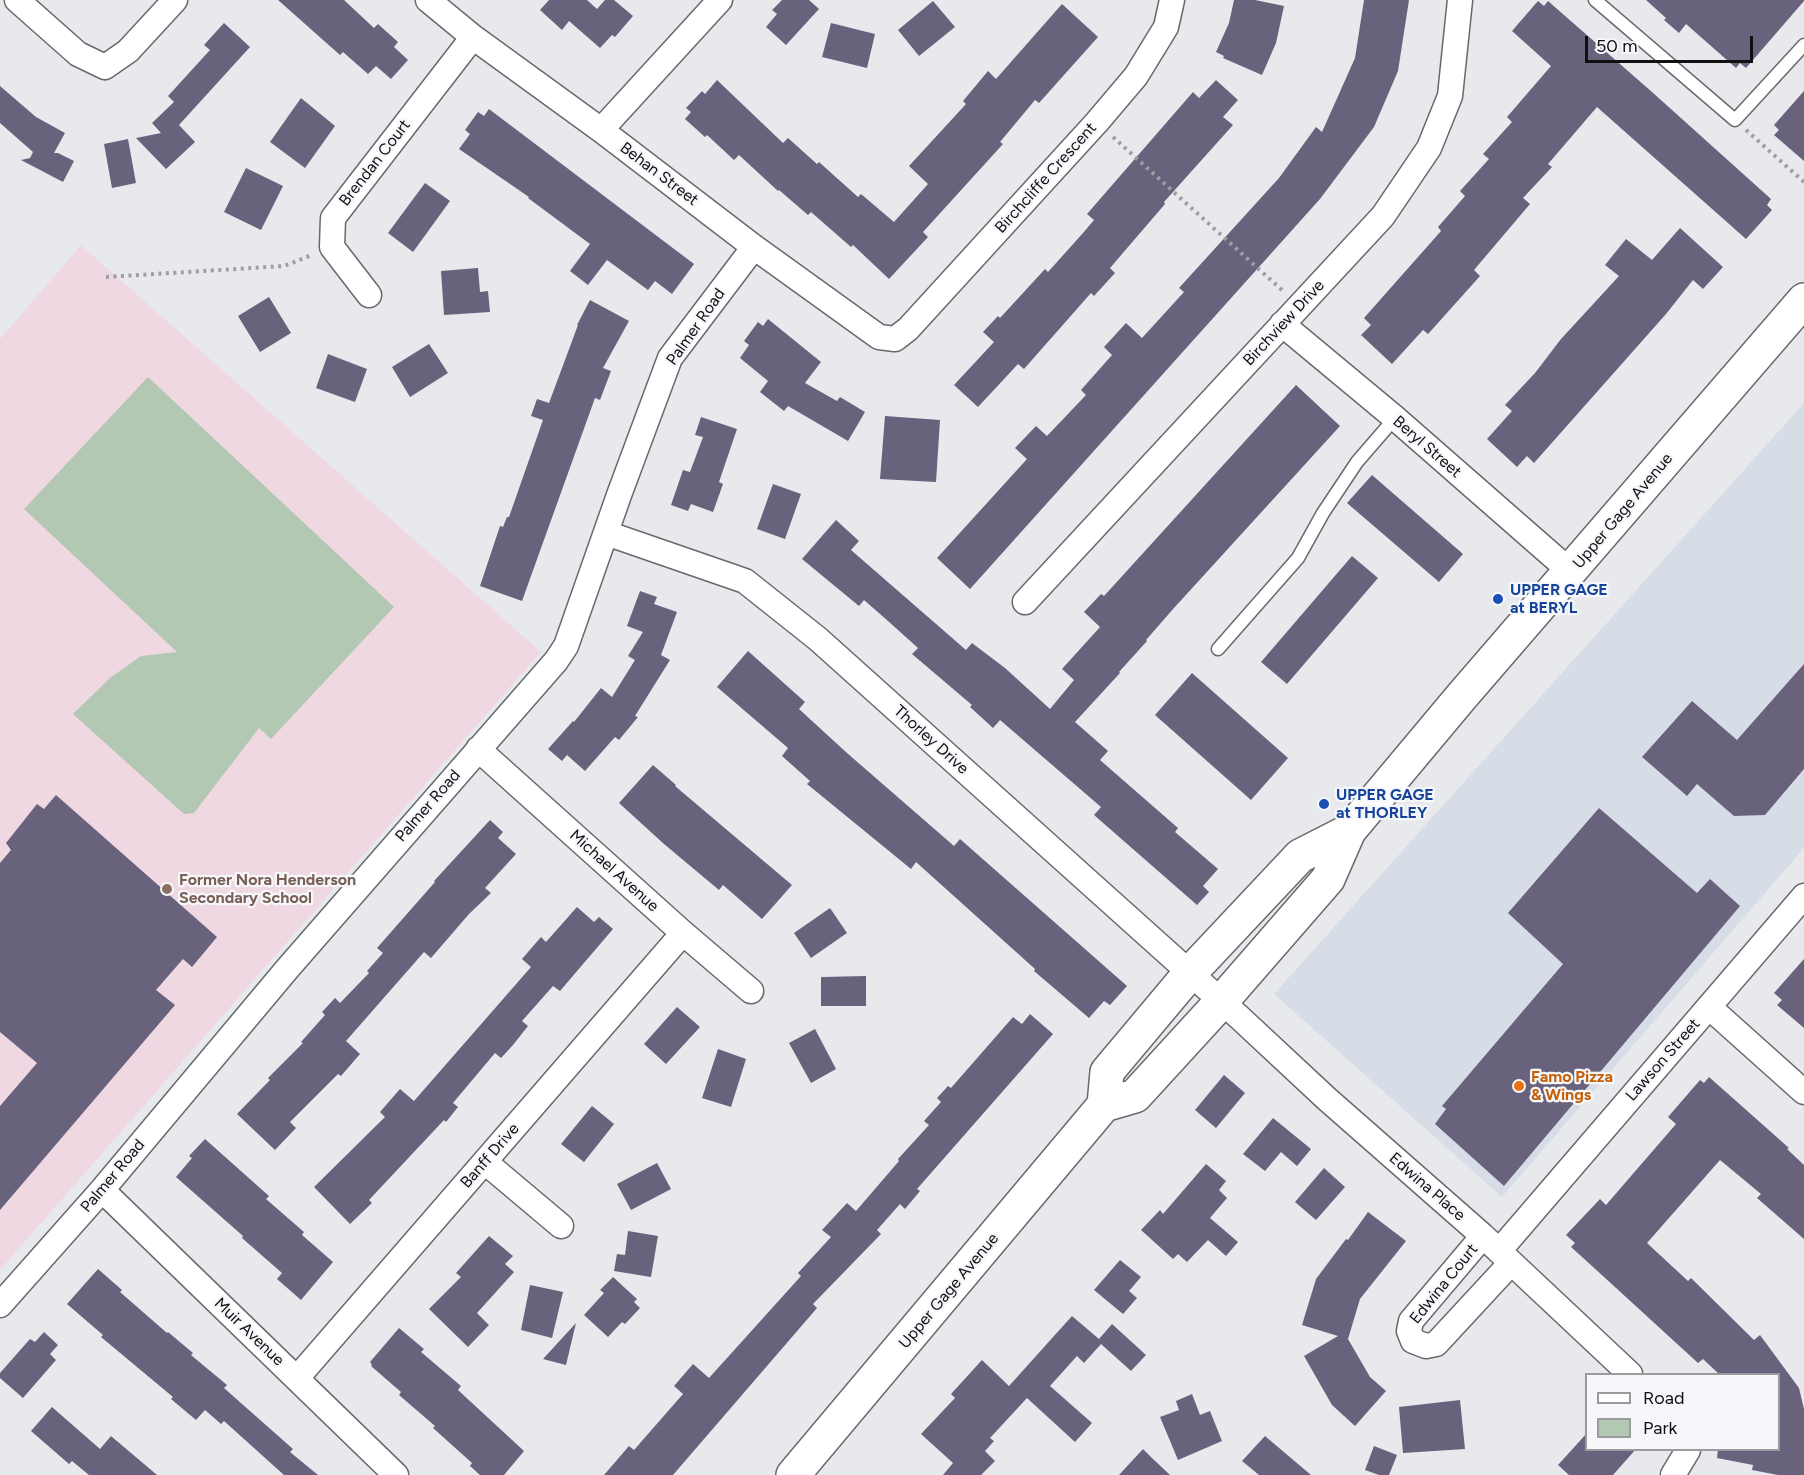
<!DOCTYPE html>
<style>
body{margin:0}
#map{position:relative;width:1804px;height:1475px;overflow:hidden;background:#e7e9ed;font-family:Figtree,sans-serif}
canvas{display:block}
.legend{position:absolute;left:1585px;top:1373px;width:195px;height:78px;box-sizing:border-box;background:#f5f7fa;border:2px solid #999b9d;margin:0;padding:8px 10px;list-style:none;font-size:18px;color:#0f1011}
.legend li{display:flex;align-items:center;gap:12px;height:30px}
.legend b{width:30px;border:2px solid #999b9d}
.scale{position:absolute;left:1585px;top:36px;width:168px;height:27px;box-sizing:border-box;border:3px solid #0f1011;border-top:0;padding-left:8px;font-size:18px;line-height:21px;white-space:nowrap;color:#0f1011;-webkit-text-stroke:4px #f5f7fa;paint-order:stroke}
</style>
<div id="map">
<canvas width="1804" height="1475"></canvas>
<ul class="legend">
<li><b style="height:8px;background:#fff"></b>Road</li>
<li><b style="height:16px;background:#b2c8b2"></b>Park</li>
</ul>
<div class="scale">50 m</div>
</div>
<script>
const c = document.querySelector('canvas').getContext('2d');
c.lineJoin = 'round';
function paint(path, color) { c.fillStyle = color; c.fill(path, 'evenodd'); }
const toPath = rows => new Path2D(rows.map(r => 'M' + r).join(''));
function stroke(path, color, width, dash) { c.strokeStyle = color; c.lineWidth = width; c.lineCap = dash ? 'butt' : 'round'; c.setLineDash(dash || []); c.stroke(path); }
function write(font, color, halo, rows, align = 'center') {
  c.font = font + ' Figtree,sans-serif'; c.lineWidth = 4.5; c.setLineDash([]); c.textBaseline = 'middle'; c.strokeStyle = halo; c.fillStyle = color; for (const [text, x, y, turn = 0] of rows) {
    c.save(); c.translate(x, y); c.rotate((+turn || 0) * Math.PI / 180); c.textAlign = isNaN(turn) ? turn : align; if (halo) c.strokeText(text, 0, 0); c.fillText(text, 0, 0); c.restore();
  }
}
paint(toPath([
 [1804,403,1804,848,1502,1197,1274,994]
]), '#d7dde7');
paint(toPath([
 [81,245,541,652,0,1270,0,339]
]), '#f0d8e3');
paint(toPath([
 [148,377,394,607,271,739,259,728,194,813,184,814,73,714,110,678,141,656,177,652,24,509]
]), '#b2c8b2');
paint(toPath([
 [278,0,344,0,374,28,378,24,398,42,394,47,408,60,391,79,376,66,368,74,343,52,340,55],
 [549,0,587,0,597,9,605,0,614,0,633,16,615,37,612,35,600,48,569,21,562,30,540,10],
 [782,0,809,0,819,9,786,45,766,27,777,14,772,10],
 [1234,0,1255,0,1284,6,1276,43,1262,75,1223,58,1224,56,1216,52,1229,23],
 [1364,0,1409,0,1398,71,1374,127,1320,199,970,589,937,558,1027,459,1015,448,1036,426,1047,436,1086,395,1081,390,1112,355,1104,347,1126,323,1142,338,1184,292,1179,288,1279,178,1316,127,1322,132,1355,58],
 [1646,0,1804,0,1804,1,1746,68,1740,63,1736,68,1686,24,1679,33,1664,20,1666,18],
 [933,1,955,27,919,56,898,30],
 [1538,1,1544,6,1548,1,1652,92,1771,199,1767,205,1772,210,1746,239,1597,107,1548,164,1552,167,1523,198,1530,204,1474,270,1480,276,1429,333,1428,334,1423,330,1392,364,1361,335,1371,325,1364,318,1441,231,1438,227,1465,196,1460,191,1489,159,1483,154,1512,122,1507,117,1551,66,1512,31],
 [1062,4,1098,37,1039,103,1035,100,1000,142,1003,144,923,232,928,237,889,279,853,245,851,247,811,212,808,215,779,190,778,191,739,155,734,160,707,135,705,137,685,119,691,112,686,108,702,91,705,94,717,80,783,143,788,138,817,164,819,162,858,197,861,194,894,222,928,184,909,166,966,104,963,101,988,71,996,79],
 [224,23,250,47,179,125,195,142,166,169,136,138,161,133,152,123,174,102,168,96,210,50,204,45],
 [831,23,875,34,867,68,822,57],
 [1216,80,1238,100,1223,117,1233,125,1164,202,1165,204,1110,268,1115,273,1094,296,1091,293,1024,369,1018,364,978,407,954,385,994,342,983,332,998,316,1000,318,1045,269,1048,272,1083,233,1094,220,1087,214,1193,92,1199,98],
 [0,86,36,117,65,133,54,153,58,153,74,161,63,182,21,160,30,158,33,152,0,123],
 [1804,91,1804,161,1774,135,1779,130,1774,125],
 [301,98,335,126,305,168,270,142],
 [489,109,694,264,672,294,655,281,648,290,607,260,588,285,570,271,590,244,528,198,529,197,459,149,470,134,465,130,478,112,484,116],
 [128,139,136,183,112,188,104,144],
 [246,168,283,186,261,230,224,212],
 [425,183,450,201,413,252,388,233],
 [1680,228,1723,267,1703,289,1693,280,1666,314,1534,463,1527,456,1517,467,1487,439,1512,411,1505,405,1535,373,1561,339,1619,276,1605,265,1626,239,1652,260],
 [478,268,480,292,488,291,490,312,444,315,441,271],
 [269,297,291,333,260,352,238,316],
 [590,300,629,321,603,368,611,371,600,400,595,398,522,601,480,586,500,526,503,527,507,517,509,517,543,420,531,416,537,399,549,403,578,325,577,325],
 [768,319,821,362,805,383,837,401,840,397,865,412,848,441,788,406,784,411,760,392,768,381,740,358,749,345,744,341,758,322,763,326],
 [429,344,448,373,410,397,392,367],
 [328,354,367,369,355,402,316,388],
 [1296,385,1340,426,1174,608,1146,640,1147,641,1119,672,1120,673,1075,722,1108,751,1100,760,1178,828,1175,832,1218,869,1203,886,1209,892,1197,905,1094,815,1101,807,1000,720,993,728,970,707,972,705,912,654,918,648,888,621,864,600,859,606,802,559,836,520,859,541,851,550,966,650,972,643,1005,668,1050,709,1074,680,1062,669,1100,627,1084,612,1101,594,1104,596],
 [885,416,940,420,936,482,880,479],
 [701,417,737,429,719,482,723,484,713,512,691,504,688,511,671,505,683,470,690,472,703,437,695,435],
 [1372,475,1463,554,1439,582,1347,503],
 [773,484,801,494,785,539,757,529],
 [1352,556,1378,578,1287,684,1261,662],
 [640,591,657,597,654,604,677,612,661,655,670,660,635,716,638,717,619,740,615,737,585,771,567,755,562,761,548,749,573,721,574,722,601,688,612,697,635,660,628,656,643,632,627,626],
 [748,651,805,702,799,709,847,753,954,846,960,839,1127,986,1110,1005,1104,1001,1089,1018,1034,971,1035,969,916,862,911,869,807,784,810,781,782,756,788,748,717,687],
 [1804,664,1804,769,1765,815,1734,816,1697,784,1687,796,1642,757,1692,701,1737,740],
 [1192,673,1288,758,1251,800,1155,715],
 [653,765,676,785,675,786,792,885,762,919,723,885,719,890,664,844,619,803],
 [56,795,217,937,192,967,183,959,156,990,175,1005,0,1210,0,1106,37,1063,0,1032,0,863,11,850,6,843,37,804,44,809],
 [1599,808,1697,893,1710,879,1740,906,1504,1186,1435,1124,1446,1109,1442,1106,1563,964,1508,913],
 [490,820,503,832,498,838,516,854,485,888,491,893,469,914,431,958,424,952,346,1041,360,1054,341,1076,338,1074,290,1122,296,1128,275,1150,237,1114,270,1080,268,1078,303,1043,301,1042,325,1015,322,1012,335,998,340,1003,369,973,367,971,383,953,377,948,435,882,434,881],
 [577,907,594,922,599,917,613,929,560,991,553,986,522,1021,528,1026,513,1045,501,1058,495,1053,453,1103,458,1107,446,1122,444,1120,369,1200,372,1203,350,1224,314,1187,385,1117,380,1112,400,1089,414,1101,531,967,522,959,541,937,546,942],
 [830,908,847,933,811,958,794,933],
 [1804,959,1804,1028,1777,1005,1782,1000,1774,993],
 [866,976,866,1006,821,1006,821,977],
 [677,1007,700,1027,666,1064,644,1044],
 [1030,1014,1053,1034,917,1189,920,1191,905,1209,900,1204,877,1230,881,1234,813,1304,817,1308,673,1475,604,1475,629,1446,634,1450,683,1394,674,1386,693,1364,709,1378,801,1276,798,1273,831,1237,822,1230,847,1203,856,1211,899,1161,898,1159,929,1125,924,1121,941,1102,937,1098,948,1086,951,1088,1013,1017,1022,1024],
 [815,1029,836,1069,811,1083,789,1043],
 [718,1049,746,1059,731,1107,702,1098],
 [1224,1075,1245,1093,1216,1128,1195,1110],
 [1709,1077,1789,1148,1787,1149,1804,1165,1804,1239,1757,1198,1761,1194,1720,1160,1647,1243,1688,1281,1691,1278,1754,1340,1760,1335,1799,1388,1804,1409,1804,1475,1778,1475,1752,1470,1753,1465,1717,1458,1718,1449,1779,1449,1779,1374,1719,1374,1703,1359,1698,1363,1592,1266,1571,1247,1575,1243,1566,1235,1600,1199,1606,1205,1676,1124,1668,1117,1700,1080,1704,1083],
 [592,1106,614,1124,584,1162,561,1144],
 [1273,1118,1311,1149,1297,1166,1281,1152,1265,1171,1243,1154],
 [205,1139,269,1196,266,1199,304,1232,302,1235,333,1262,301,1300,277,1279,282,1273,242,1238,243,1236,176,1177,192,1158,189,1156],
 [657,1163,671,1189,631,1210,617,1184],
 [1206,1164,1226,1181,1219,1190,1227,1198,1210,1218,1238,1242,1226,1256,1208,1240,1187,1262,1178,1254,1173,1259,1141,1230,1160,1210,1163,1214],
 [1324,1168,1345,1187,1316,1220,1295,1202],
 [1368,1212,1406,1241,1360,1299,1348,1339,1370,1377,1386,1391,1355,1426,1332,1405,1304,1356,1338,1336,1302,1325,1316,1279,1346,1239,1348,1240],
 [628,1231,658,1236,651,1277,614,1271,617,1254,625,1255],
 [489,1236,513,1256,505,1264,514,1272,477,1313,489,1325,468,1347,429,1309,461,1277,456,1273],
 [1120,1260,1141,1277,1129,1291,1137,1298,1123,1314,1094,1290],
 [98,1269,122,1290,120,1292,167,1333,168,1332,193,1353,191,1355,227,1385,224,1388,293,1449,290,1452,318,1475,284,1475,224,1421,221,1424,205,1410,196,1420,171,1399,173,1397,101,1337,103,1335,67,1304],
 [613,1277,637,1299,634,1302,640,1308,625,1324,622,1322,608,1337,584,1315,604,1293,600,1290],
 [530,1285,563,1292,552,1338,521,1330],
 [1072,1316,1099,1339,1112,1324,1146,1355,1131,1371,1101,1344,1084,1363,1077,1356,1050,1386,1092,1423,1075,1442,1027,1398,990,1438,994,1441,985,1451,995,1461,981,1475,943,1475,953,1463,921,1434,955,1398,951,1394,982,1360,1009,1386],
 [576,1323,566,1365,543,1359],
 [399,1328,424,1349,421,1352,461,1386,458,1390,524,1451,504,1475,480,1475,470,1466,472,1463,433,1428,435,1426,399,1395,401,1392,371,1366,372,1365,370,1362],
 [44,1332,58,1345,50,1354,56,1360,23,1398,0,1378,0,1373,30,1339,35,1342],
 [1192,1394,1200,1415,1210,1411,1222,1441,1178,1460,1160,1417,1179,1410,1176,1401],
 [1460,1400,1465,1449,1403,1453,1399,1407],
 [52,1407,100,1449,111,1436,157,1475,89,1475,72,1461,69,1464,31,1431],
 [1587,1433,1587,1449,1636,1449,1613,1475,1569,1475,1558,1465],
 [1265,1436,1311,1475,1259,1475,1242,1461],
 [1374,1446,1397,1455,1389,1475,1379,1475,1365,1470],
 [1143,1449,1152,1458,1170,1475,1119,1475]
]), '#69627d');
const lane = toPath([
 [1595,0,1735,120,1804,45],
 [1218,649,1298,558,1323,513,1357,462,1395,418]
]);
const street = toPath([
 [17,0,78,54,105,67,128,51,175,0],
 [428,0,473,37,601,130,754,247,879,337,895,339,908,329,1097,122,1136,76,1166,27,1172,0],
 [601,130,720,0],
 [369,295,332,247,333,218,473,37],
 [1282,324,1395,418,1571,572],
 [606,533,745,581,818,639,1239,1017,1327,1099,1483,1236,1630,1374],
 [1025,602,1383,216,1429,148,1450,96,1460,0],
 [478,749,683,933,751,991],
 [1709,1007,1804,1092],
 [485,1162,561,1226],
 [102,1190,396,1475],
 [1483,1236,1411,1321,1409,1331,1413,1341,1426,1346,1436,1344,1511,1263],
 [1499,1251,1804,896],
 [0,1305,102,1190,288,968,556,661,566,646,619,495,670,358,754,247],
 [297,1378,683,933],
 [1673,1475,1688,1450]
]);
const secondary = toPath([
 [1104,1105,1107,1072,1190,973,1300,856,1349,831],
 [793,1475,1104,1105,1135,1096,1221,1002,1328,879,1349,831,1462,696,1804,300]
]);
stroke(lane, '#68696c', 15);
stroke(street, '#68696c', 27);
stroke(secondary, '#68696c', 36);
stroke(toPath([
 [1746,130,1804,182],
 [1113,137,1283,291],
 [106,277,284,266,312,255]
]), '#9d9fa2', 4, [3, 4.5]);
stroke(lane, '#fff', 12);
stroke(street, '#fff', 24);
stroke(secondary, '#fff', 33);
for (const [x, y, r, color] of [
 [1498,599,6,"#1a4fb4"],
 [1324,804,6,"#1a4fb4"],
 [167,889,6,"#8d6e63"],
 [1519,1086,6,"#e8710a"]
]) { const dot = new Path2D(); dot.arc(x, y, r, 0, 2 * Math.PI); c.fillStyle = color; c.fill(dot); stroke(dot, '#f5f7fa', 2); }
write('16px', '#0f1011', '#f5f7fa', [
 ["Brendan Court",375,163,-52],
 ["Behan Street",659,174,37],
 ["Birchcliffe Crescent",1046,178,-48],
 ["Birchview Drive",1284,323,-47],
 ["Palmer Road",696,327,-55],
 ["Beryl Street",1427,447,41],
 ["Upper Gage Avenue",1623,511,-50],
 ["Thorley Drive",931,740,42],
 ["Palmer Road",428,806,-49],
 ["Michael Avenue",614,871,42],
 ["Lawson Street",1663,1060,-49],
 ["Banff Drive",490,1156,-49],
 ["Palmer Road",113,1176,-50],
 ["Edwina Place",1427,1187,41],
 ["Edwina Court",1444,1284,-51],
 ["Upper Gage Avenue",949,1291,-50],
 ["Muir Avenue",249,1332,44]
]);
write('bold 16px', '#164399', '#f5f7fa', [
 ["UPPER GAGE",1510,590],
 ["at BERYL",1510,608],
 ["UPPER GAGE",1336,795],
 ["at THORLEY",1336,813]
], 'left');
write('bold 16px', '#785e54', '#f5f7fa', [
 ["Former Nora Henderson",179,880],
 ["Secondary School",179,898]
], 'left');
write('bold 16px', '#c56008', '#f5f7fa', [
 ["Famo Pizza",1531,1077],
 ["& Wings",1531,1095]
], 'left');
</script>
